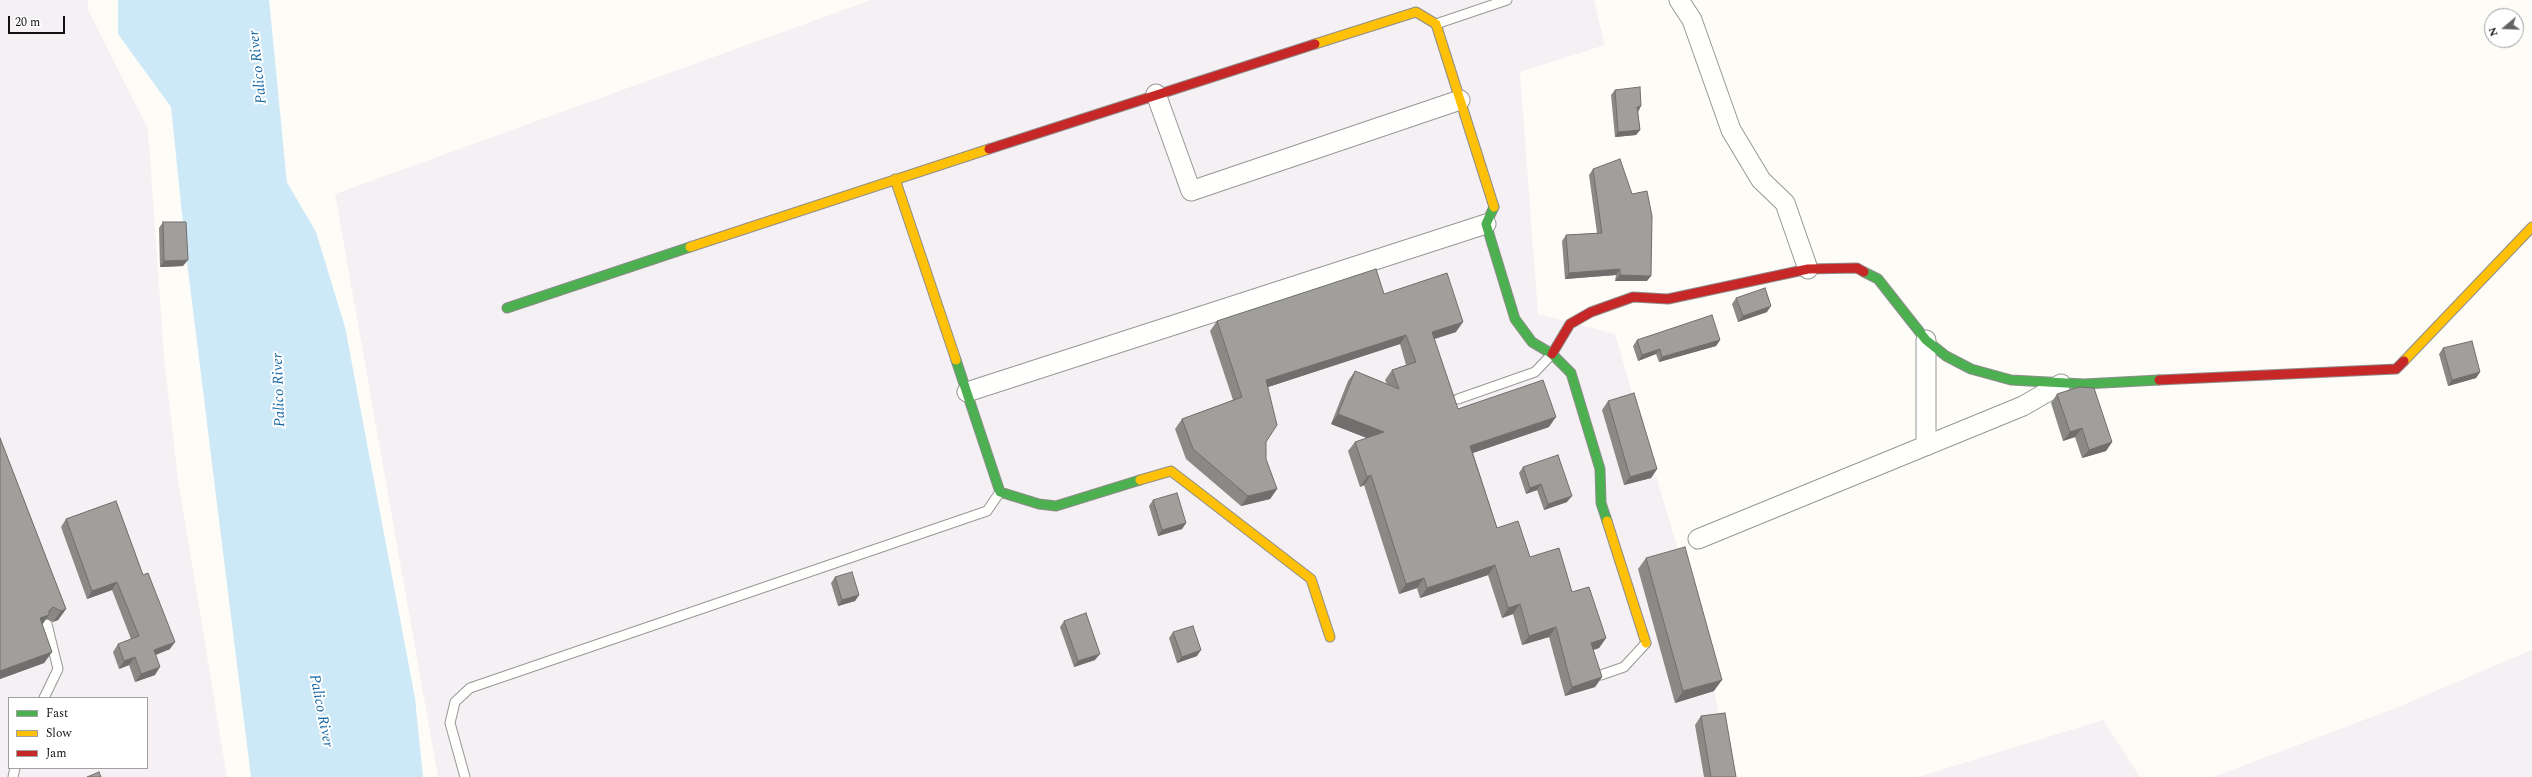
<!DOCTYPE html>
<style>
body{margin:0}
#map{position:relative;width:2532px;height:777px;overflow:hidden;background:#fdfcf7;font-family:Spectral,serif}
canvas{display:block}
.legend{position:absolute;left:8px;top:697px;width:140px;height:72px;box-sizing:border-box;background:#fff;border:1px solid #a0a0a0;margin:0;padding:5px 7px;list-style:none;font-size:12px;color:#111}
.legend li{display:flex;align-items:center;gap:8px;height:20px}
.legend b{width:20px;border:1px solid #a0a0a0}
.north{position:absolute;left:2484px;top:8px;width:40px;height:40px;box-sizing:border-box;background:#fff;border:1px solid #a0a0a0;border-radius:50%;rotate:251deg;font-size:11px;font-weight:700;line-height:16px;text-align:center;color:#111}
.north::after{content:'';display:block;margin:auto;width:14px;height:18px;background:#646362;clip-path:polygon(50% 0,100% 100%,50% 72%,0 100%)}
.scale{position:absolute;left:8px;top:16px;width:57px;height:18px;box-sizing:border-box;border:2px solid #111;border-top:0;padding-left:5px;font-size:12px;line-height:14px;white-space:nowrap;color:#111;-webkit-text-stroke:3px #fff;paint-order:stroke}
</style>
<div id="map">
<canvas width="2532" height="777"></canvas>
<ul class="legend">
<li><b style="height:5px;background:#4caf50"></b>Fast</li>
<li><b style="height:5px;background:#ffc107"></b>Slow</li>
<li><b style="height:5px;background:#c62828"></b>Jam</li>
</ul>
<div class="north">N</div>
<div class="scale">20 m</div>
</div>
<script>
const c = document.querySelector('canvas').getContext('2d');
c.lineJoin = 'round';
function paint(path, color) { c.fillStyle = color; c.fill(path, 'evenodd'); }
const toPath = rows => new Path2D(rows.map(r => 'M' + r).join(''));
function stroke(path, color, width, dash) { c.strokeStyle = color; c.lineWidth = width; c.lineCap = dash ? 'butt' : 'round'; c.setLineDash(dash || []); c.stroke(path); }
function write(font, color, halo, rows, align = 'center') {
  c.font = font + ' Spectral,serif'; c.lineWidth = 4; c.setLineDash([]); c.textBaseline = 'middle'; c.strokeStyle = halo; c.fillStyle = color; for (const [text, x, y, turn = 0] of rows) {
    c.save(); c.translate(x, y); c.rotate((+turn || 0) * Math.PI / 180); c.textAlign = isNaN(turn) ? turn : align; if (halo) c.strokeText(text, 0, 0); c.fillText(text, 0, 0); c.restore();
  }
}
paint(toPath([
 [0,0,88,0,88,10,148,129,164,356,178,480,227,777,0,777],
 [9,698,147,698,147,768,9,768],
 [871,0,1594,0,1605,45,1520,72,1538,314,1615,334,1704,640,1732,777,438,777,335,194],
 [2532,650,2532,777,2213,777,2393,709],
 [2103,720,2140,777,1918,777]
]), '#f5f0f3');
paint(toPath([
 [118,0,259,0,242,35,254,126,316,232,345,327,415,698,423,777,251,777,187,262,171,107,118,34]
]), '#cde8f7');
stroke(toPath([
 [252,0,271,195]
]), '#cde8f7', 34);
const lane = toPath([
 [1436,24,1507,0],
 [1458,399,1535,372,1552,354],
 [1601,675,1624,667,1646,643],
 [44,698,58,669,47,624],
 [13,777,15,768],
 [465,777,450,723,455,702,470,688,987,511,1000,492]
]);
const street = toPath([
 [1679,0,1692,20,1731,130,1761,180,1785,203,1808,269],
 [1156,94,1191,191,1460,100],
 [967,392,1486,224],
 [1926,446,1926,340],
 [1698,539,2023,406,2061,384]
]);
const fast = toPath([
 [1494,207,1486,224,1515,319,1532,342,1552,354,1571,373,1600,469,1601,503,1607,521],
 [1864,272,1878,279,1926,340,1946,356,1971,369,2011,380,2084,384,2159,380],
 [507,308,690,247],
 [956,360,1000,492,1039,504,1056,506,1140,480]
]);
const slow = toPath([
 [1315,44,1416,12,1436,24,1494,207],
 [895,179,956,360],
 [690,247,989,149],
 [2404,361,2532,227],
 [1140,480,1171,471,1311,579,1330,637],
 [1607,521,1646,643]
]);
const jam = toPath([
 [989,149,1315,44],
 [1552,354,1570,324,1591,312,1633,297,1668,299,1808,269,1857,268,1864,272],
 [2159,380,2396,369,2404,361]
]);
stroke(lane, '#979795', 11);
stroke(street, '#979795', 21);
stroke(fast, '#8e8d8b', 11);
stroke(slow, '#8e8d8b', 11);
stroke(jam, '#8e8d8b', 11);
stroke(lane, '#fffffe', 9);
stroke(street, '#fffffe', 19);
stroke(fast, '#4caf50', 9);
stroke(slow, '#ffc107', 9);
stroke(jam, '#c62828', 9);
paint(toPath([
 [1615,90,1638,111,1640,130,1636,135,1615,137,1611,95],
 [1593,169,1647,281,1615,281,1616,275,1565,279,1562,241,1566,235,1597,233,1589,175],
 [163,222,183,266,160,267,159,228],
 [1384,294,1456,332,1434,339,1458,409,1549,427,1473,453,1497,528,1530,557,1572,592,1606,638,1599,648,1593,650,1602,677,1595,687,1565,696,1549,637,1522,645,1513,614,1502,618,1488,575,1420,598,1417,588,1399,594,1364,485,1360,487,1348,451,1355,442,1367,438,1331,424,1348,381,1355,371,1387,384,1385,380,1392,370,1406,365,1400,344,1268,387,1266,442,1266,459,1277,489,1270,499,1241,506,1186,459,1175,429,1182,419,1233,400,1210,331,1217,321],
 [1736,298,1767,312,1738,322,1732,304],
 [1637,340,1720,340,1716,346,1659,362,1656,354,1638,361,1633,346],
 [2443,348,2480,372,2476,378,2448,386,2439,354],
 [2057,394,2112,442,2106,451,2082,458,2075,437,2063,441,2051,403],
 [1608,401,1657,469,1651,478,1624,485,1602,410],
 [0,438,66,609,58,620,53,622,46,619,42,625,52,652,44,663,0,679],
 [1523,467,1567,502,1544,510,1537,490,1526,494,1519,473],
 [1153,500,1186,523,1182,529,1158,536,1149,506],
 [116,501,170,649,156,655,155,675,135,682,129,665,119,669,113,652,118,644,131,639,112,590,87,599,61,527,66,519],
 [1646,558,1714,691,1675,703,1638,569],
 [835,577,859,595,855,601,838,606,831,583],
 [1064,621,1095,660,1074,667,1060,627],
 [1173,632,1197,656,1177,663,1169,638],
 [1701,716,1736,777,1704,777,1695,725]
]), '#8a8986');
paint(toPath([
 [1641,106,1638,112,1637,107],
 [1640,130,1636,135,1615,137,1618,132],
 [188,260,183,266,160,267,164,261],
 [1620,269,1616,275,1565,279,1569,273],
 [1620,275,1651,276,1647,281,1615,281],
 [1771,306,1767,312,1738,322,1743,316],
 [1463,322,1456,332,1425,342,1432,332],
 [1406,335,1400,344,1259,390,1266,380],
 [1720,340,1716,346,1659,362,1662,357],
 [1660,349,1656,354,1638,361,1642,355],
 [2480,372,2476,378,2448,386,2452,380],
 [1338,414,1384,432,1377,442,1331,424],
 [1556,417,1549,427,1464,456,1470,446],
 [2082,428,2075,437,2063,441,2070,432],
 [2112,442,2106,451,2082,458,2089,450],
 [1657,469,1651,478,1624,485,1630,477],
 [1371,475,1364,485,1360,487,1367,477],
 [1541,484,1537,490,1526,494,1530,488],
 [1277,489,1270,499,1241,506,1248,496],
 [1572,496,1567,502,1544,510,1548,504],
 [1186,523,1182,529,1158,536,1162,530],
 [1495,565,1488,575,1420,598,1427,588],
 [1424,578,1417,588,1399,594,1406,584],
 [117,582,112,590,87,599,92,591],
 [859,595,855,601,838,606,842,600],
 [1520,604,1513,614,1502,618,1508,608],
 [53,607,47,616,49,615,41,626,40,618],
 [66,609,58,620,53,622,61,611],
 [1556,627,1549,637,1522,645,1529,636],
 [1606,638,1599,648,1584,653,1591,643],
 [175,642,170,649,149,657,154,650],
 [1201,650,1197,656,1177,663,1182,657],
 [52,652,44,663,0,679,0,671],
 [1100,654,1095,660,1074,667,1078,661],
 [135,657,129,665,119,669,124,661],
 [160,667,155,675,135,682,141,674],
 [1602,677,1595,687,1565,696,1572,687],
 [1722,680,1714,691,1675,703,1683,691]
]), '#716f6d');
const building = toPath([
 [1640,87,1641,106,1637,107,1640,130,1618,132,1615,90,1640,87],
 [1620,159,1632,194,1647,191,1652,216,1651,276,1620,275,1620,269,1569,273,1566,235,1602,233,1593,169,1620,159],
 [163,222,186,222,188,260,164,261,163,222],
 [1376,269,1384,294,1447,273,1463,322,1432,332,1458,409,1543,380,1556,417,1470,446,1497,528,1518,521,1530,557,1559,548,1572,592,1589,587,1606,638,1591,643,1602,677,1572,687,1556,627,1529,636,1520,604,1508,608,1495,565,1427,588,1424,578,1406,584,1371,475,1367,477,1355,442,1384,432,1338,414,1355,371,1399,389,1392,370,1416,362,1406,335,1266,380,1277,425,1266,442,1266,459,1277,489,1248,496,1193,449,1182,419,1242,397,1217,321,1376,269],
 [1765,288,1771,306,1743,316,1736,298,1765,288],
 [1712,315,1720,340,1662,357,1660,349,1642,355,1637,340,1712,315],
 [2472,341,2480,372,2452,380,2443,348,2472,341],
 [2079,387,2094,388,2112,442,2089,450,2082,428,2070,432,2057,394,2079,387],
 [1634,393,1657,469,1630,477,1608,401,1634,393],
 [0,438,66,609,61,611,53,607,49,611,49,615,40,618,52,652,0,671,0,438],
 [1558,455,1572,496,1548,504,1541,484,1530,488,1523,467,1558,455],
 [1177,493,1186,523,1162,530,1153,500,1177,493],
 [116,501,143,575,148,573,175,642,154,650,160,667,141,674,135,657,124,661,118,644,139,636,117,582,92,591,66,519,116,501],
 [1685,547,1722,680,1683,691,1646,558,1685,547],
 [852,572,859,595,842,600,835,577,852,572],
 [1086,613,1100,654,1078,661,1064,621,1086,613],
 [1193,626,1201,650,1182,657,1173,632,1193,626],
 [1725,713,1736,777,1711,777,1701,716,1725,713],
 [99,772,101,777,87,777,99,772]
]);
paint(building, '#a19f9c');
stroke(building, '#716f6d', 1);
write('italic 15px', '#1768a6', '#fff', [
 ["Palico River",259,67,-96],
 ["Palico River",280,390,-92],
 ["Palico River",320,711,79]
]);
</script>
